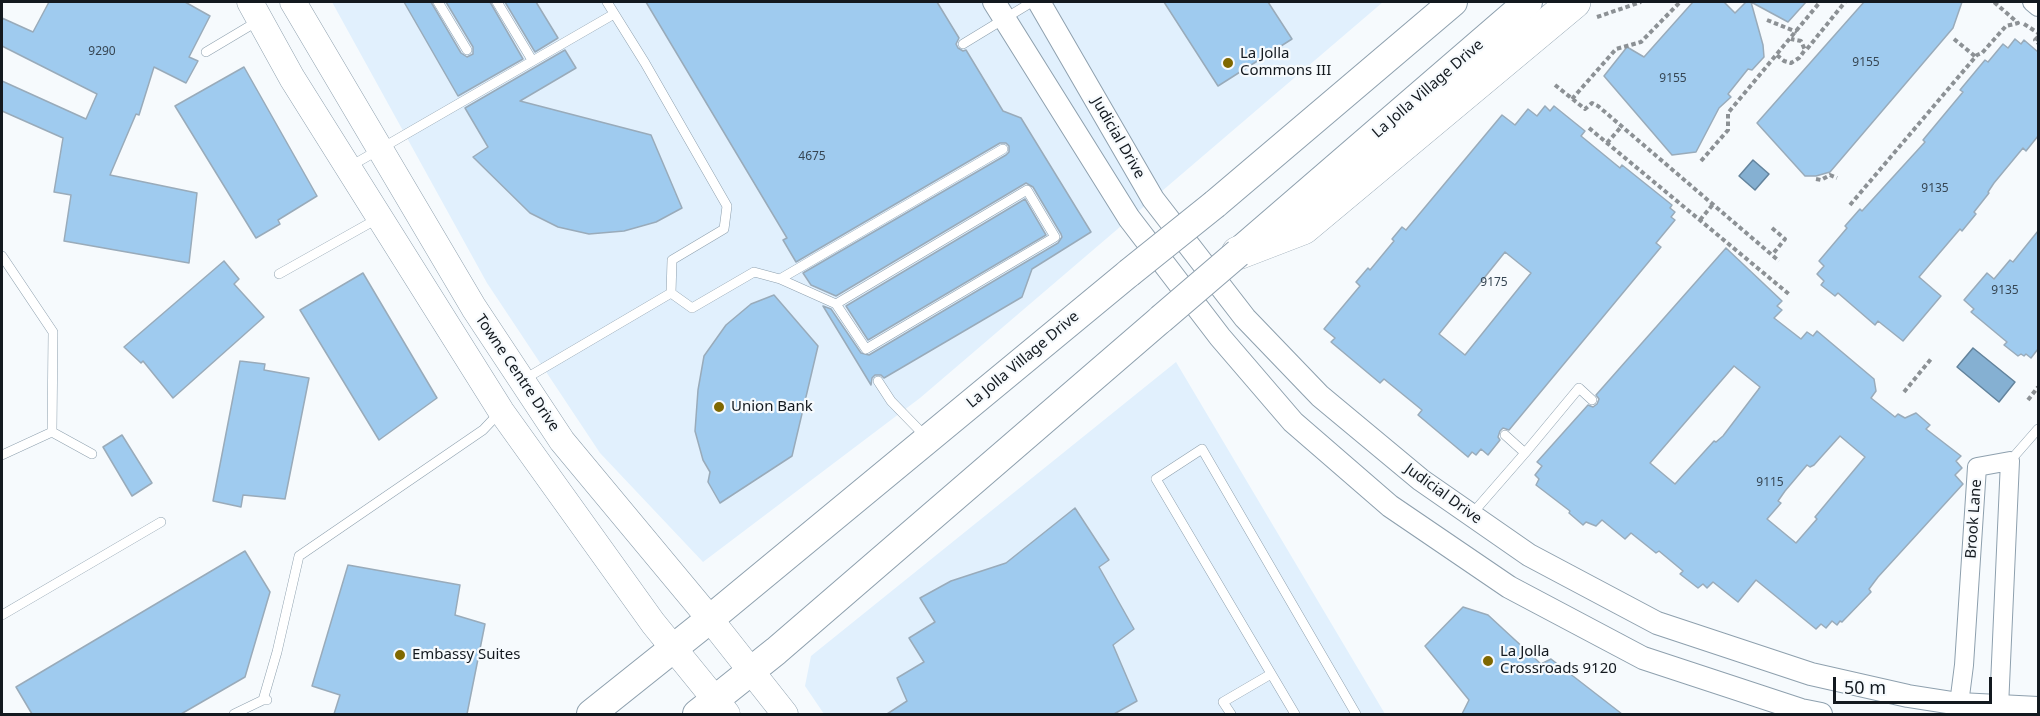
<!DOCTYPE html>
<style>
body{margin:0}
#map{position:relative;width:2040px;height:716px;overflow:hidden;background:#f6fafd;font-family:"Noto Sans",sans-serif}
canvas{display:block}
.frame{position:absolute;inset:0;border:3px solid #13191f;pointer-events:none}
.scale{position:absolute;left:1833px;top:677px;width:159px;height:27px;box-sizing:border-box;border:3px solid #13191f;border-top:0;padding-left:8px;font-size:18px;line-height:21px;white-space:nowrap;color:#13191f;-webkit-text-stroke:4px #f6fafd;paint-order:stroke}
</style>
<div id="map">
<canvas width="2040" height="716"></canvas>
<div class="frame"></div>
<div class="scale">50 m</div>
</div>
<script>
const c = document.querySelector('canvas').getContext('2d');
c.lineJoin = 'round';
function paint(path, color) { c.fillStyle = color; c.fill(path, 'evenodd'); }
const toPath = rows => new Path2D(rows.map(r => 'M' + r).join(''));
function stroke(path, color, width, dash) { c.strokeStyle = color; c.lineWidth = width; c.lineCap = dash ? 'butt' : 'round'; c.setLineDash(dash || []); c.stroke(path); }
function write(font, color, halo, rows, align = 'center') {
  c.font = font + ' "Noto Sans",sans-serif'; c.lineWidth = 4.5; c.setLineDash([]); c.textBaseline = 'middle'; c.strokeStyle = halo; c.fillStyle = color; for (const [text, x, y, turn = 0] of rows) {
    c.save(); c.translate(x, y); c.rotate((+turn || 0) * Math.PI / 180); c.textAlign = isNaN(turn) ? turn : align; if (halo) c.strokeText(text, 0, 0); c.fillText(text, 0, 0); c.restore();
  }
}
paint(toPath([
 [332,2,1383,2,920,398,703,562,600,453,487,283],
 [1176,362,1385,714,824,714,805,686,811,656]
]), '#e1f0fd');
const water = toPath([
 [1753,160,1769,174,1755,190,1739,176,1753,160],
 [1973,348,2015,382,1999,402,1957,367,1973,348]
]);
paint(water, '#85b0d2');
stroke(water, '#63839c', 1.5);
const building = toPath([
 [49,2,185,2,210,16,189,57,198,61,186,83,154,67,139,115,136,114,110,175,197,193,189,263,64,241,71,195,54,192,63,138,2,111,2,81,86,119,97,94,2,46,2,18,33,32,49,2],
 [404,2,431,2,461,53,467,57,473,54,473,47,446,2,490,2,523,59,458,96,404,2],
 [505,2,536,2,558,38,535,52,505,2],
 [646,2,937,2,959,38,956,44,958,48,963,51,966,50,1003,111,1021,118,1091,232,1032,269,1022,297,884,378,881,375,875,375,872,378,871,385,823,306,831,309,861,353,869,355,1058,243,1062,237,1061,234,1033,187,1026,183,836,296,811,285,803,273,1006,155,1009,152,1009,146,1006,143,1000,143,796,262,783,240,787,238,646,2],
 [1164,2,1268,2,1292,39,1218,86,1164,2],
 [1693,2,1724,2,1735,13,1746,2,1806,2,1788,22,1751,2,1763,45,1764,57,1752,70,1748,69,1728,94,1731,97,1719,108,1696,152,1672,155,1604,76,1627,47,1644,57,1693,2],
 [1864,2,1962,2,1953,28,1830,172,1816,176,1805,176,1757,123,1864,2],
 [2015,39,2021,44,2024,40,2038,52,2038,136,2026,151,2023,148,1994,183,1988,192,1989,193,1974,212,1976,214,1962,231,1960,229,1919,277,1941,296,1903,341,1878,321,1875,325,1838,293,1835,296,1821,285,1824,281,1817,274,1824,266,1819,261,1847,228,1845,226,1860,209,1862,211,1925,142,1923,140,1963,92,1960,90,1985,60,1988,62,2003,44,2008,48,2015,39],
 [565,50,576,68,520,101,651,135,682,208,656,222,624,231,589,234,558,227,530,213,473,157,488,147,465,108,565,50],
 [244,67,317,196,278,220,280,224,256,238,175,106,244,67],
 [1545,106,1550,111,1554,106,1585,131,1581,136,1620,168,1622,165,1672,205,1670,208,1675,212,1671,217,1675,220,1656,243,1661,247,1509,430,1503,428,1500,431,1498,437,1500,440,1488,455,1481,449,1476,455,1472,452,1468,457,1418,415,1422,410,1384,379,1380,383,1331,342,1335,338,1324,329,1360,286,1356,282,1368,268,1370,270,1394,241,1392,239,1402,227,1406,230,1502,115,1515,125,1528,109,1537,116,1545,106],
 [1505,252,1531,273,1465,355,1439,334,1505,252],
 [1025,199,1046,235,868,340,846,306,1025,199],
 [2038,231,2038,349,2031,358,2026,354,2024,356,2021,354,2018,356,2004,345,2007,342,1971,312,1974,309,1964,300,1987,273,1994,279,2010,260,2013,262,2038,231],
 [1726,248,1782,301,1777,306,1782,310,1774,318,1801,339,1807,332,1813,336,1817,331,1874,379,1876,391,1871,398,1895,417,1898,414,1905,418,1916,413,1930,425,1926,429,1961,456,1956,461,1962,468,1955,475,1963,484,1878,577,1869,589,1871,592,1842,622,1840,621,1837,625,1832,621,1826,628,1821,624,1816,629,1756,580,1738,602,1713,582,1707,588,1703,584,1698,588,1680,574,1683,571,1659,551,1656,553,1631,533,1625,539,1602,520,1596,526,1586,522,1583,525,1569,513,1570,511,1536,485,1539,479,1535,475,1542,466,1537,462,1588,405,1593,407,1597,404,1599,399,1596,395,1726,248],
 [1734,366,1760,387,1758,390,1723,436,1716,442,1714,441,1675,484,1650,463,1734,366],
 [1840,436,1865,457,1815,517,1817,519,1796,543,1767,519,1781,503,1778,501,1785,491,1807,465,1810,467,1814,465,1840,436],
 [224,261,239,279,234,284,264,317,173,398,143,361,141,363,124,347,224,261],
 [363,273,437,398,379,440,300,310,363,273],
 [774,295,818,346,792,456,720,503,708,482,710,472,703,460,695,431,698,390,704,356,726,325,751,304,774,295],
 [240,361,265,364,264,370,309,378,285,499,243,495,241,507,213,501,240,361],
 [122,435,152,483,132,496,103,447,122,435],
 [1075,508,1109,560,1099,567,1134,629,1113,645,1137,701,1114,714,887,714,907,701,897,678,924,662,909,638,935,622,920,598,951,581,1006,563,1075,508],
 [245,551,270,592,245,677,181,714,32,714,16,687,245,551],
 [348,565,460,585,455,615,485,624,467,714,334,714,340,695,312,686,348,565],
 [1463,607,1488,615,1541,664,1551,659,1622,714,1462,714,1469,700,1425,646,1463,607]
]);
paint(building, '#9fcbef');
stroke(building, '#99abba', 1.5);
const service = toPath([
 [438,2,467,50],
 [497,2,532,60],
 [607,2,645,63,727,206,724,229,672,260,671,293],
 [963,44,1032,2],
 [206,52,258,21],
 [349,167,614,14],
 [2,256,53,332,52,432,92,454],
 [279,274,377,219],
 [780,279,836,304,866,349,1055,237,1027,190,836,304],
 [523,380,671,293,692,308,754,272,780,279,1003,149],
 [878,381,891,401,926,437],
 [1525,453,1579,388,1592,400],
 [2,455,52,432],
 [2010,461,2038,429],
 [1471,515,1525,453,1505,435],
 [2,615,161,522],
 [263,700,277,652,299,556,483,430,501,411],
 [234,714,263,700,267,700],
 [1231,714,1223,702,1271,674],
 [1295,714,1156,479,1202,449,1356,714]
]);
const minor = toPath([
 [2032,2,2038,7],
 [1959,704,1964,665,1977,467,2010,461,1999,707]
]);
const tertiary = toPath([
 [994,2,1129,218,1220,337,1293,422,1390,506,1509,587,1643,658,1801,710,1821,714],
 [1039,2,1153,199,1245,318,1320,396,1421,480,1529,555,1657,623,1811,674,1908,696,1959,704,2038,708]
]);
const secondary = toPath([
 [250,2,292,78,501,411,653,623,727,714],
 [293,2,474,308,562,441,710,619,785,714]
]);
const primary = toPath([
 [1215,204,1453,2],
 [1244,247,1528,2],
 [591,714,710,619,1129,273],
 [697,714,776,651,1161,319]
]);
const motorway = toPath([
 [1238,253,1303,228,1574,2]
]);
stroke(service, '#8ea0ae', 10);
stroke(minor, '#8ea0ae', 20);
stroke(tertiary, '#8ea0ae', 24);
stroke(secondary, '#8ea0ae', 27);
stroke(primary, '#8ea0ae', 30);
stroke(motorway, '#8ea0ae', 34);
stroke(toPath([
 [1597,17,1641,2],
 [1767,20,1797,32],
 [2024,24,2038,33],
 [2038,37,2035,40,2038,43],
 [1954,39,1976,57],
 [1807,49,1845,2],
 [1777,55,1784,61,1791,63,1799,58,1805,50,1801,41,1791,39],
 [1555,85,1585,109,1592,103,1598,106,1779,261],
 [1572,99,1616,49,1641,42,1680,2],
 [1589,128,1790,295],
 [1607,143,1621,127],
 [1701,161,1728,130,1728,113,1820,2],
 [1816,179,1821,180,1830,175,1837,178],
 [1850,205,1977,55,1982,53,2006,26,2018,23,1994,2],
 [1700,220,1714,203],
 [1772,228,1785,239,1772,255],
 [1904,392,1931,359],
 [2028,400,2038,387]
]), '#8c9195', 4, [4.5, 3]);
stroke(service, '#fff', 9);
stroke(minor, '#fff', 18);
stroke(tertiary, '#fff', 22);
stroke(secondary, '#fff', 26);
stroke(primary, '#fff', 28);
stroke(motorway, '#fff', 33);
const primaryBridge = toPath([
 [1129,273,1215,204],
 [1161,319,1238,253]
]);
stroke(primaryBridge, '#8ea0ae', 30, []);
stroke(primaryBridge, '#fff', 28);
for (const [x, y, r, color] of [
 [1228,63,6,"#7f6800"],
 [719,407,6,"#7f6800"],
 [400,655,6,"#7f6800"],
 [1488,661,6,"#7f6800"]
]) { const dot = new Path2D(); dot.arc(x, y, r, 0, 2 * Math.PI); c.fillStyle = color; c.fill(dot); stroke(dot, '#f6fafd', 2); }
write('12px', '#364653', null, [
 ["9290",102,52],
 ["9155",1866,63],
 ["9155",1673,79],
 ["4675",812,157],
 ["9135",1935,189],
 ["9175",1494,283],
 ["9135",2005,291],
 ["9115",1770,483]
]);
write('15px', '#13191f', '#f6fafd', [
 ["La Jolla",1240,54],
 ["Commons III",1240,71],
 ["Union Bank",731,407],
 ["La Jolla",1500,652],
 ["Crossroads 9120",1500,669],
 ["Embassy Suites",412,655]
], 'left');
write('15px', '#13191f', '#f6fafd', [
 ["La Jolla Village Drive",1428,89,-41],
 ["Judicial Drive",1118,138,60],
 ["La Jolla Village Drive",1023,360,-40],
 ["Towne Centre Drive",517,373,56],
 ["Judicial Drive",1443,494,36],
 ["Brook Lane",1974,519,-86]
]);
</script>
